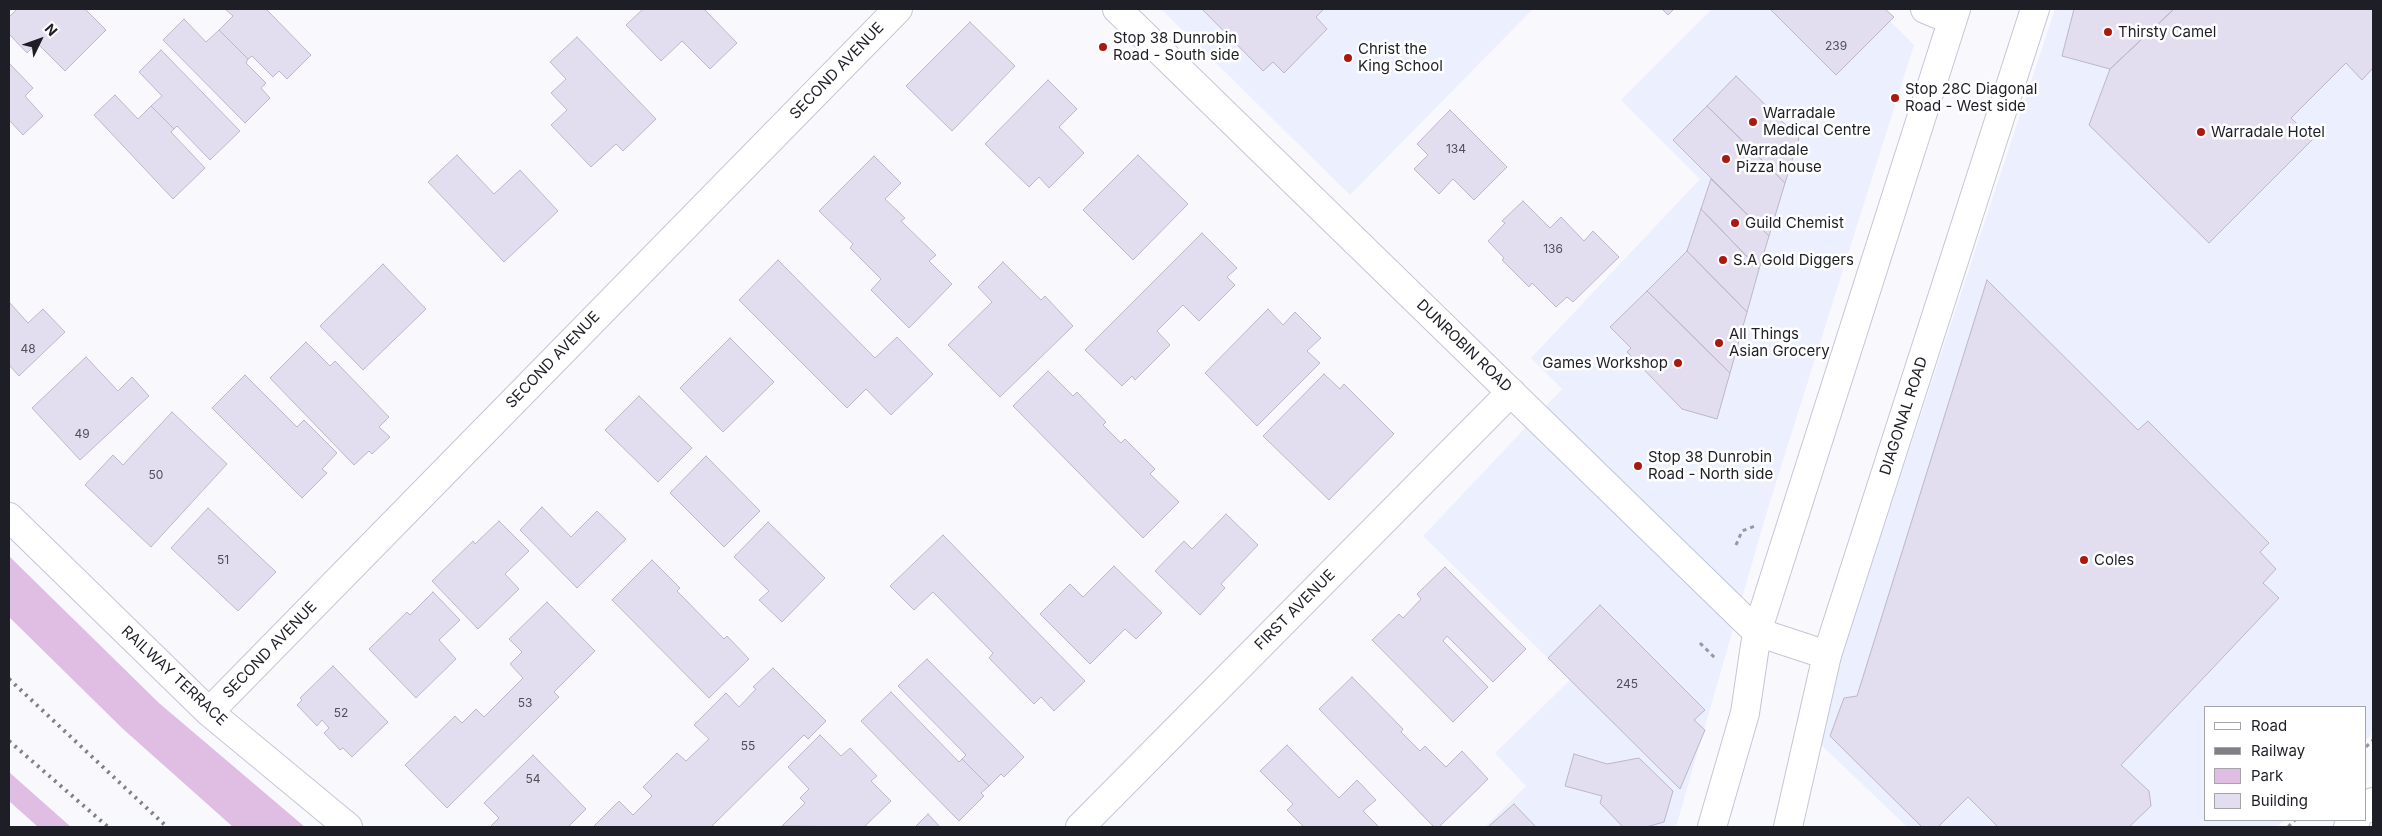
<!DOCTYPE html>
<style>
body{margin:0}
#map{position:relative;width:2382px;height:836px;overflow:hidden;background:#f9f9fd;font-family:Inter,sans-serif}
canvas{display:block}
.frame{position:absolute;inset:0;border:10px solid #1e1f26;pointer-events:none}
.legend{position:absolute;left:2204px;top:706px;width:162px;height:115px;box-sizing:border-box;background:#fff;border:1px solid #a5a5a8;margin:0;padding:6px 9px;list-style:none;font-size:15px;color:#1e1f26}
.legend li{display:flex;align-items:center;gap:10px;height:25px}
.legend b{width:25px;border:1px solid #a5a5a8}
.north{position:absolute;left:15px;top:15px;width:50px;height:50px;-webkit-text-stroke:4px #fff;paint-order:stroke;rotate:48deg;font-size:14px;font-weight:700;line-height:20px;text-align:center;color:#1e1f26}
.north::after{content:'';display:block;margin:auto;width:18px;height:22px;background:#1e1f26;clip-path:polygon(50% 0,100% 100%,50% 72%,0 100%)}
</style>
<div id="map">
<canvas width="2382" height="836"></canvas>
<div class="frame"></div>
<ul class="legend">
<li><b style="height:6px;background:#fff"></b>Road</li>
<li><b style="height:6px;background:#808186"></b>Railway</li>
<li><b style="height:14px;background:#e0bee4"></b>Park</li>
<li><b style="height:14px;background:#e3deef"></b>Building</li>
</ul>
<div class="north">N</div>
</div>
<script>
const c = document.querySelector('canvas').getContext('2d');
c.lineJoin = 'round';
function paint(path, color) { c.fillStyle = color; c.fill(path, 'evenodd'); }
const toPath = rows => new Path2D(rows.map(r => 'M' + r).join(''));
function stroke(path, color, width, dash) { c.strokeStyle = color; c.lineWidth = width; c.lineCap = dash ? 'butt' : 'round'; c.setLineDash(dash || []); c.stroke(path); }
function write(font, color, halo, rows, align = 'center') {
  c.font = font + ' Inter,sans-serif'; c.lineWidth = 5; c.setLineDash([]); c.textBaseline = 'middle'; c.strokeStyle = halo; c.fillStyle = color; for (const [text, x, y, turn = 0] of rows) {
    c.save(); c.translate(x, y); c.rotate((+turn || 0) * Math.PI / 180); c.textAlign = isNaN(turn) ? turn : align; if (halo) c.strokeText(text, 0, 0); c.fillText(text, 0, 0); c.restore();
  }
}
paint(toPath([
 [1161,9,1533,9,1350,195],
 [1712,9,1878,9,1914,45,1768,508,1676,827,1485,827,1526,786,1495,753,1570,680,1423,536,1562,389,1531,358,1700,179,1621,100],
 [2055,9,2373,9,2373,733,2366,740,2366,707,2206,707,2206,820,2285,820,2277,827,1907,827,1814,738]
]), '#eceffe');
paint(toPath([
 [9,556,159,703,305,827,233,827,123,729,9,617],
 [9,772,71,827,38,827,9,801]
]), '#e0bee4');
const building = toPath([
 [17,9,85,9,106,30,65,71,37,43,27,53,9,34,9,17,17,9],
 [225,9,266,9,311,55,287,79,279,71,273,77,252,56,248,59,219,30,233,16,225,9],
 [643,9,704,9,737,43,710,69,682,41,661,61,626,25,643,9],
 [1202,9,1324,9,1316,17,1327,29,1284,73,1273,62,1263,71,1202,9],
 [1662,9,1674,9,1668,15,1662,9],
 [1770,9,1885,9,1894,17,1836,75,1770,9],
 [2074,9,2174,9,2110,69,2062,56,2074,9],
 [2174,9,2373,9,2373,68,2362,80,2346,63,2291,118,2313,139,2209,243,2089,125,2110,69,2174,9],
 [184,19,206,42,219,30,248,59,246,63,266,83,261,88,270,98,245,123,163,40,184,19],
 [970,22,1015,66,952,131,906,86,970,22],
 [577,37,656,119,623,151,616,144,591,167,551,125,567,110,551,93,566,79,550,62,577,37],
 [161,50,240,131,210,160,177,126,174,129,151,106,162,96,139,72,161,50],
 [9,63,33,88,25,96,43,116,23,135,9,120,9,63],
 [1736,76,1799,138,1785,183,1707,106,1736,76],
 [1048,80,1077,109,1059,127,1084,153,1049,188,1039,177,1029,187,985,144,1048,80],
 [115,95,138,119,151,106,174,129,171,132,205,168,173,199,94,115,115,95],
 [1707,106,1785,183,1769,236,1673,140,1707,106],
 [1450,110,1507,167,1474,200,1453,179,1439,194,1414,169,1428,155,1417,144,1450,110],
 [457,155,494,194,520,170,558,211,504,262,428,182,457,155],
 [1138,155,1188,204,1133,260,1083,210,1138,155],
 [874,156,901,183,885,199,905,218,901,221,936,255,929,261,952,284,909,328,871,290,881,279,850,248,853,244,819,211,874,156],
 [1711,179,1769,236,1759,269,1701,209,1711,179],
 [1523,201,1550,228,1561,217,1584,241,1593,231,1619,257,1573,302,1567,297,1556,307,1532,283,1529,287,1502,260,1504,258,1488,241,1505,223,1502,221,1523,201],
 [1701,209,1759,269,1747,312,1687,251,1701,209],
 [1202,233,1237,268,1227,277,1235,285,1199,321,1183,305,1157,331,1170,345,1135,380,1132,376,1122,386,1085,350,1202,233],
 [1687,251,1747,312,1730,373,1647,291,1687,251],
 [778,260,875,358,897,337,933,374,891,415,866,389,847,408,739,300,778,260],
 [1003,262,1041,300,1045,296,1073,326,1000,397,948,345,992,302,978,287,1003,262],
 [383,264,426,309,363,370,320,326,383,264],
 [1987,280,2138,430,2148,421,2269,543,2260,552,2276,569,2263,583,2279,598,2121,765,2149,791,2151,806,2129,827,1998,827,1968,797,1938,827,1922,827,1830,736,1844,698,1857,696,1987,280],
 [1647,291,1730,373,1717,419,1682,409,1627,352,1631,348,1610,327,1647,291],
 [9,302,28,323,43,309,65,332,19,376,9,365,9,302],
 [1268,309,1283,325,1295,312,1321,338,1307,351,1320,363,1257,426,1205,373,1268,309],
 [730,338,774,382,723,432,680,388,730,338],
 [306,342,330,366,335,361,389,417,379,427,390,437,372,454,369,451,354,465,270,378,306,342],
 [86,357,118,391,132,377,149,396,80,460,32,408,86,357],
 [1048,371,1073,396,1077,392,1106,422,1103,425,1121,443,1125,439,1155,469,1150,474,1179,502,1143,538,1013,406,1048,371],
 [1324,374,1340,389,1344,384,1394,434,1329,500,1263,436,1324,374],
 [245,375,297,427,304,420,337,453,322,469,327,473,302,498,212,408,245,375],
 [639,396,692,448,658,482,605,430,639,396],
 [172,412,227,464,151,547,85,485,113,455,123,465,172,412],
 [706,456,760,511,724,547,670,493,706,456],
 [542,507,571,537,597,511,626,539,577,588,520,530,542,507],
 [208,508,276,572,238,611,171,548,208,508],
 [1226,514,1258,545,1221,584,1225,588,1200,615,1155,571,1184,541,1192,549,1226,514],
 [499,521,529,551,505,574,519,589,478,629,432,581,473,541,475,544,499,521],
 [768,522,825,578,782,622,759,600,769,591,734,557,768,522],
 [943,535,1085,681,1054,711,1041,697,1034,704,989,658,993,653,933,592,914,610,890,586,943,535],
 [652,560,680,588,677,591,724,639,727,636,749,659,709,698,612,600,652,560],
 [1114,566,1162,613,1136,639,1125,629,1090,664,1040,614,1070,584,1083,597,1114,566],
 [1445,567,1526,649,1493,682,1447,636,1443,641,1488,687,1453,722,1372,640,1399,614,1403,618,1421,599,1417,594,1445,567],
 [433,592,460,620,439,640,456,659,416,698,369,649,407,612,410,615,433,592],
 [547,602,595,651,554,692,559,697,447,808,405,765,455,716,462,723,476,709,484,717,523,678,510,664,522,652,509,639,547,602],
 [1600,605,1705,710,1694,720,1705,730,1680,789,1548,658,1600,605],
 [927,659,1024,757,1004,777,1001,774,989,786,962,759,966,755,898,686,927,659],
 [333,666,388,722,352,757,343,748,340,750,324,733,329,728,322,720,317,726,297,705,302,700,300,698,333,666],
 [773,668,826,721,808,739,804,735,711,827,593,827,619,801,633,815,652,796,643,787,677,753,686,761,709,739,694,725,726,693,739,707,756,689,753,687,773,668],
 [1352,677,1403,729,1401,732,1420,751,1425,746,1446,767,1462,751,1488,779,1439,827,1434,827,1319,709,1352,677],
 [891,692,959,762,962,759,989,786,981,793,984,796,959,821,861,721,891,692],
 [820,735,841,756,850,748,877,776,871,781,891,801,864,827,782,826,805,803,800,798,809,789,788,767,820,735],
 [1287,745,1339,798,1357,780,1376,800,1363,811,1379,827,1304,827,1287,810,1293,804,1260,771,1287,745],
 [1574,754,1607,764,1639,758,1673,791,1664,822,1646,827,1623,827,1600,803,1602,796,1565,786,1574,754],
 [533,755,586,809,568,827,490,827,499,818,484,803,533,755],
 [1514,804,1536,827,1488,827,1514,804],
 [928,814,940,827,915,827,928,814]
]);
paint(building, '#e3deef');
stroke(building, '#bdb7c8', 1);
const minor = toPath([
 [1925,9,1952,20],
 [9,517,209,712,348,827],
 [209,712,898,9],
 [1080,827,1511,392]
]);
const tertiary = toPath([
 [1117,9,1757,632,1827,655]
]);
const secondary = toPath([
 [2366,809,2373,802],
 [1712,827,1745,713,1757,632,1956,9],
 [1788,827,1827,655,2035,9],
 [2348,827,2356,820]
]);
stroke(minor, '#c3c6d7', 30);
stroke(tertiary, '#c3c6d7', 30);
stroke(secondary, '#c3c6d7', 30);
stroke(toPath([
 [1736,545,1742,531,1755,526],
 [1700,643,1717,660],
 [2366,747,2373,740],
 [2288,827,2295,820]
]), '#98999e', 3, [4, 4]);
stroke(minor, '#fff', 28);
stroke(tertiary, '#fff', 28);
stroke(secondary, '#fff', 28);
stroke(toPath([
 [9,679,167,827],
 [9,741,108,827]
]), '#808186', 4, [2.5, 5]);
for (const [x, y, r, color] of [
 [2108,32,5,"#aa180f"],
 [1103,47,5,"#aa180f"],
 [1348,58,5,"#aa180f"],
 [1895,98,5,"#aa180f"],
 [1753,122,5,"#aa180f"],
 [2201,132,5,"#aa180f"],
 [1726,159,5,"#aa180f"],
 [1735,223,5,"#aa180f"],
 [1723,260,5,"#aa180f"],
 [1719,343,5,"#aa180f"],
 [1678,363,5,"#aa180f"],
 [1638,466,5,"#aa180f"],
 [2084,560,5,"#aa180f"]
]) { const dot = new Path2D(); dot.arc(x, y, r, 0, 2 * Math.PI); c.fillStyle = color; c.fill(dot); stroke(dot, '#fff', 2); }
write('12px', '#4f4f58', null, [
 ["239",1836,46],
 ["134",1456,149],
 ["136",1553,249],
 ["48",28,349],
 ["49",82,434],
 ["50",156,475],
 ["51",223,560],
 ["245",1627,684],
 ["53",525,703],
 ["52",341,713],
 ["55",748,746],
 ["54",533,779]
]);
write('15px', '#1e1f26', '#fff', [
 ["Thirsty Camel",2118,32],
 ["Stop 38 Dunrobin",1113,38],
 ["Road - South side",1113,55],
 ["Christ the",1358,49],
 ["King School",1358,66],
 ["Stop 28C Diagonal",1905,89],
 ["Road - West side",1905,106],
 ["Warradale",1763,113],
 ["Medical Centre",1763,130],
 ["Warradale Hotel",2211,132],
 ["Warradale",1736,150],
 ["Pizza house",1736,167],
 ["Guild Chemist",1745,223],
 ["S.A Gold Diggers",1733,260],
 ["All Things",1729,334],
 ["Asian Grocery",1729,351],
 ["Games Workshop",1668,363,"right"],
 ["Stop 38 Dunrobin",1648,457],
 ["Road - North side",1648,474],
 ["Coles",2094,560]
], 'left');
write('15px', '#1e1f26', '#fff', [
 ["SECOND AVENUE",837,71,-46],
 ["DUNROBIN ROAD",1464,346,44],
 ["SECOND AVENUE",553,360,-46],
 ["DIAGONAL ROAD",1904,416,-72],
 ["FIRST AVENUE",1295,610,-45],
 ["SECOND AVENUE",270,650,-46],
 ["RAILWAY TERRACE",174,676,43]
]);
</script>
